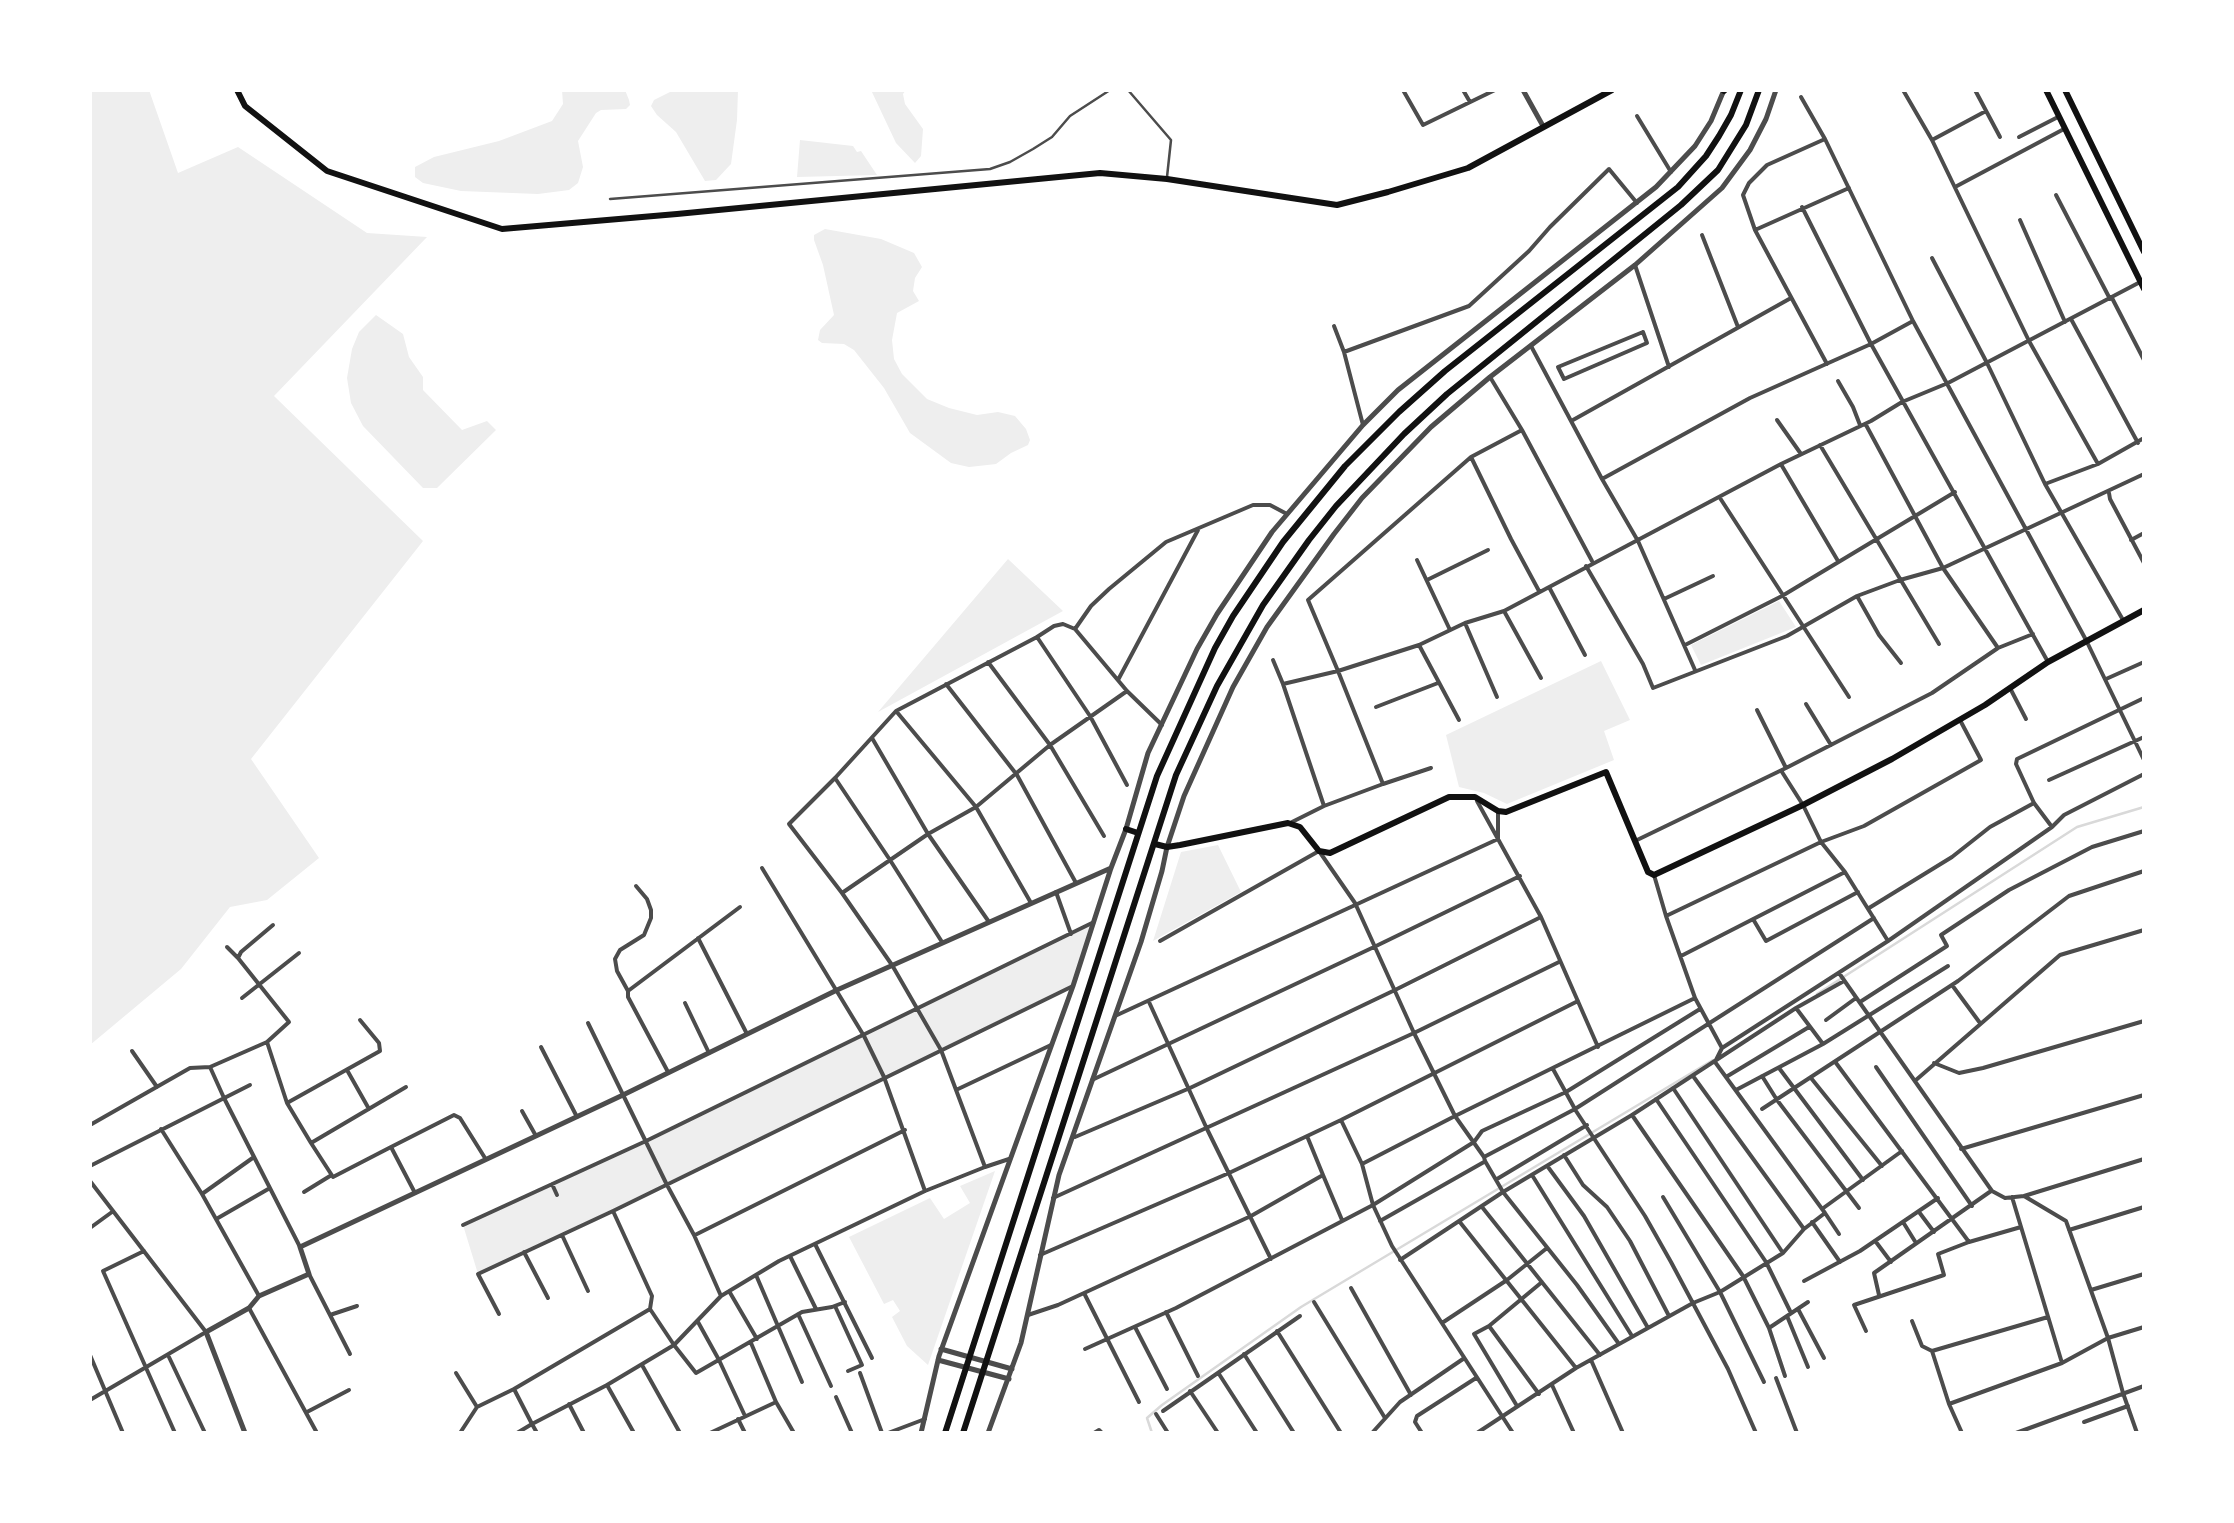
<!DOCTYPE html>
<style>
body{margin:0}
#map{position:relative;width:2234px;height:1523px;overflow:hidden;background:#fff;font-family:"Space Grotesk",sans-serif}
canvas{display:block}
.frame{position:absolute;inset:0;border:92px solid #fff;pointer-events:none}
</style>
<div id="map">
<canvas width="2234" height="1523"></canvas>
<div class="frame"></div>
</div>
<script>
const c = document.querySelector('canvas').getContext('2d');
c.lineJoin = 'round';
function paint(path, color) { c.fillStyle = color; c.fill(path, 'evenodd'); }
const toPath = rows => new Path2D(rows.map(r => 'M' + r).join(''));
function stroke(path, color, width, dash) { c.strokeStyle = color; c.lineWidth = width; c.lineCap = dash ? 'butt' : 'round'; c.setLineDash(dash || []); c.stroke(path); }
paint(toPath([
 [90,90,149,90,178,173,238,147,367,233,427,237,274,396,423,541,251,759,319,858,267,900,230,907,181,969,90,1045],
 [562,90,625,90,629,100,630,105,626,109,601,110,596,113,578,141,583,167,578,183,569,190,538,194,461,191,423,183,415,177,415,167,434,157,499,141,552,121,563,104],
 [674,90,738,90,737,120,731,164,716,180,705,181,676,132,657,115,651,106,654,100],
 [871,90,906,90,903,94,905,104,923,129,921,156,915,163,896,143],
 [800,140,853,146,857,152,861,151,877,175,797,177],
 [825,229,881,239,914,253,922,267,915,278,913,291,919,301,897,313,892,340,894,359,902,374,927,399,949,408,977,415,998,412,1015,416,1026,429,1030,440,1028,445,1011,453,996,464,969,467,951,463,910,433,884,388,854,350,844,344,822,343,818,340,820,330,834,315,823,265,814,240,814,235],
 [376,315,403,334,409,357,423,377,423,390,462,430,487,421,496,430,437,488,423,488,363,426,351,403,347,378,352,349,359,332],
 [1008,559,1063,611,878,712],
 [1779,601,1796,627,1701,665,1691,645],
 [1601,661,1630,720,1604,731,1614,760,1507,804,1484,793,1459,787,1446,735],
 [1218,845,1241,892,1153,941,1181,852],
 [1094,922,1073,986,613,1211,478,1274,463,1225,646,1141],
 [995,1171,928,1365,907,1346,892,1317,900,1311,893,1300,884,1304,849,1237,930,1198,944,1219,970,1203,960,1186]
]), '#eee');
stroke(toPath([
 [1817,994,2077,827,2144,807],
 [1152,1433,1147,1418,1162,1405,1301,1307,1713,1060]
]), '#d9d9d9', 2.5);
stroke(toPath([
 [1128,90,1171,140,1167,177],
 [610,199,990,169,1010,162,1033,149,1052,137,1070,116,1110,90]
]), '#4c4c4c', 2.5);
stroke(toPath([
 [1403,90,1423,125,1495,90],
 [1463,90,1470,102],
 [1903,90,1932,140,2029,341,2098,464],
 [1975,90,2000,137],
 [1801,97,1825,139,1913,321],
 [1637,116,1671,172],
 [2019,137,2058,117],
 [1825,139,1767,165,1749,183,1743,195,1755,230,1827,364],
 [1932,140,1986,111],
 [1955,187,2064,129],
 [2056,195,2110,299],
 [1802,207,1871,344,2048,662],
 [2020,220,2065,322],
 [1755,230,1849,188],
 [1702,235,1738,327],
 [1932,258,1987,363,2045,484,2123,620],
 [1635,265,1669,367],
 [2112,298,2144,360],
 [2071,319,2138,443],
 [1334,326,1344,352,1363,425],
 [1643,332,1647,343,1564,379,1558,367,1643,332],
 [1531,346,1602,479,1638,541,1695,670],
 [1344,352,1469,306,1529,251,1550,227,1609,169,1637,203],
 [1490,377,1522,430,1592,561],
 [1838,381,1853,407,1860,425],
 [1573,420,1791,298],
 [1777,420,1801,454],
 [1866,425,1943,568,1998,648],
 [1522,430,1471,457,1308,600,1338,671,1419,645,1465,623,1504,611,1781,464,1871,421,1902,402,1948,383,2144,280],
 [1820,445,1939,644],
 [1471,457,1511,539,1539,591],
 [1782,466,1838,561],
 [1602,479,1750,398,1871,344,1913,321,2086,640,2144,760],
 [2045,484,2098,464,2144,438],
 [2109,493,2110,499,2144,563],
 [1720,498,1849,697],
 [2131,540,2144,533],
 [1417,560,1450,630],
 [1586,566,1643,664,1653,688,1787,636,1857,596,1900,580,1943,568,2144,474],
 [1427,580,1488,550],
 [1549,587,1585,655],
 [1857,596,1879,635,1901,663],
 [1664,599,1713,576],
 [1504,611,1541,678],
 [1465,623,1497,697],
 [1075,629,1091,606,1109,589,1166,542,1253,505,1270,505,1287,514],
 [1037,637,1090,716,1127,785],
 [1419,645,1459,720],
 [1685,645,1782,596,1955,492],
 [1273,660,1283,684],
 [988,662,1050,745,1104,836],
 [2106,679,2144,662],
 [1118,680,1198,530],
 [946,684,1017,775,1076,883],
 [2010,688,2026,719],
 [1806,704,1831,745],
 [1376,707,1438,683],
 [1757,710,1786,768],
 [896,711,976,807,1031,903],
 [872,738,928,834,989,922],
 [1782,772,1803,805,1821,842,1845,872,1888,941],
 [835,778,890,860,942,942],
 [2049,780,2144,737],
 [1383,784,1431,768],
 [1477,801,1541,917,1598,1047],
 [1292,822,1324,806,1383,784,1338,671,1283,684,1324,806],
 [2052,827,2034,803,2016,764,2017,759,2144,698],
 [1635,841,1786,768,1932,693,1998,648,2033,634],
 [762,868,864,1036,884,1077,925,1191],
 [1056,892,1071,934],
 [842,893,928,834,976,807,1050,745,1127,691],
 [1869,908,1952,857,1990,827,2034,803],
 [1666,916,1821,842,1864,826,1981,760,1960,720],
 [1753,919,1766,941,1858,892],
 [698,938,747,1034],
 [1160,941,1319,851,1355,903,1414,1033,1455,1116,1362,1164],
 [227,947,238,958],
 [1681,956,1845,872],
 [1839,973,1992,1191,2005,1198,2024,1196,2066,1221,2108,1338,2123,1393,2137,1433],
 [1952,985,1980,1023],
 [628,991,617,971,615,959,620,950,644,935,651,918,651,910,647,899,636,886],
 [242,998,299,953],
 [1149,1002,1207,1129,1271,1259],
 [1860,1002,1947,946,1941,935,2009,890,2092,847,2144,831],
 [685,1003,709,1053],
 [1796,1008,1823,1044],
 [1115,1016,1498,839,1498,811],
 [1826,1020,1856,998],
 [588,1023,667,1185,694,1235,721,1296],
 [267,1042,287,1103,311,1143,406,1087],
 [541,1047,577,1117],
 [1722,1048,1888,941,2052,827,2064,815,2144,774],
 [132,1051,157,1087],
 [1836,1063,1969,1242],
 [1934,1063,1959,1073,1983,1068,2144,1021],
 [210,1067,267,1042,289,1022,238,958,241,952,273,925],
 [1876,1067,1972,1206],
 [1779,1068,1863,1180],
 [1553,1069,1576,1111,1645,1216,1671,1262,1728,1369,1756,1433],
 [347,1070,369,1109],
 [668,1072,628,997,628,991,740,907],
 [1693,1076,1804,1229],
 [1762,1076,1777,1100,1859,1208],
 [1726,1077,1809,1027],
 [1811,1078,1882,1166],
 [1092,1080,1374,947,1520,876],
 [1916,1080,2060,955,2144,930],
 [1673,1088,1783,1253],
 [956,1090,1051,1045],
 [1736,1090,1823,1044,1948,966],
 [1656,1099,1766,1262,1791,1313],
 [287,1103,380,1051,379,1043,360,1020],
 [1762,1109,1958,981,2069,896,2144,871],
 [522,1111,536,1136],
 [1632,1115,1743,1276,1769,1328,1808,1302],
 [1341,1120,1362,1164,1373,1205,1392,1246,1513,1433],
 [90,1125,190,1068,210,1067,224,1098,300,1247],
 [161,1129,202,1194,259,1296],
 [1075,1137,1190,1088,1395,990,1541,917],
 [311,1143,333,1177,391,1147,415,1193],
 [391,1147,454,1115,460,1118,485,1158],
 [1961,1149,2144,1095],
 [1564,1155,1583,1185,1607,1207,1630,1241,1669,1316],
 [1484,1157,1575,1109,1874,918],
 [90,1166,250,1085],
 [985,1167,1009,1159],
 [1548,1167,1584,1216,1648,1328],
 [1323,1175,1342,1220],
 [1532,1175,1632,1336],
 [1497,1179,1587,1125],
 [90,1181,206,1332,90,1400],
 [552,1184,557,1195],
 [304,1192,330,1176],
 [202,1194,254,1157],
 [2024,1196,2144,1159],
 [1663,1197,1720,1292,1764,1382],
 [2012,1197,2062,1363],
 [1053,1198,1414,1033,1559,962],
 [1482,1207,1600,1355],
 [1822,1209,1902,1151],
 [1919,1212,1934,1232],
 [1825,1213,1839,1234],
 [218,1218,270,1188],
 [1380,1221,1484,1162],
 [1459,1221,1576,1368],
 [1812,1222,1840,1262],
 [1903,1222,1916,1243],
 [463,1225,646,1141,1094,922],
 [90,1228,112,1212],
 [2069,1230,2144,1207],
 [562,1235,588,1291],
 [695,1235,905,1130],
 [1876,1242,1891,1262],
 [815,1244,872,1358],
 [144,1251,103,1271,175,1433],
 [524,1252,548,1298],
 [1040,1255,1229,1173,1341,1120,1578,1001],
 [790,1256,816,1309],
 [1400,1260,1503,1192,1632,1115,1796,1008,1844,981],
 [309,1274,350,1354],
 [756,1275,802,1382],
 [1804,1281,1860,1251,1938,1198],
 [1351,1288,1411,1395],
 [2091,1290,2144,1274],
 [729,1291,757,1339],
 [1084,1293,1139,1402],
 [1879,1295,1874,1273,1991,1191],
 [1314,1302,1385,1418],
 [835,1306,862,1365,848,1371],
 [249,1308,317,1433],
 [650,1309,674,1345,696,1373,802,1312,832,1307,845,1302],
 [1798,1309,1824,1358],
 [1166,1312,1198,1376],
 [499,1314,478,1274,613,1211,1073,986],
 [798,1314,831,1386],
 [330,1315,357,1306],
 [1028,1315,1058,1305,1251,1216,1323,1175,1307,1136],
 [1787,1316,1808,1367],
 [1912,1321,1922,1346,1932,1351],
 [698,1322,719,1360,745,1416],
 [1442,1323,1507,1280,1547,1248],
 [1489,1326,1539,1394],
 [1135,1327,1167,1389],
 [1769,1328,1785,1376],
 [1277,1331,1341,1433],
 [1866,1331,1854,1305,1944,1275,1938,1254,1969,1242,2021,1227],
 [751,1343,776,1402,794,1433],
 [1619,1344,1577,1285,1503,1192,1485,1161,1484,1157,1455,1116,1695,998],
 [1085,1349,1176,1308,1373,1205,1474,1142,1482,1131,1566,1092,1700,1009],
 [1932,1351,2048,1317],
 [1932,1351,1949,1404,1962,1433],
 [1244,1354,1294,1433],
 [90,1355,123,1433],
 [168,1355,205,1433],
 [1591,1360,1623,1433],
 [642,1365,680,1433],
 [456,1373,477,1407],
 [860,1373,882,1433],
 [1219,1374,1257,1433],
 [1776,1378,1797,1433],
 [1552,1385,1574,1433],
 [514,1389,650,1309,652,1296,613,1211],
 [1190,1391,1218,1433],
 [836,1397,852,1433],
 [569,1404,584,1433],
 [1949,1404,2062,1363,2108,1338,2144,1327],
 [1517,1406,1474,1334,1489,1326,1542,1282],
 [1163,1411,1300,1316],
 [307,1412,349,1390],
 [1156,1414,1168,1433],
 [738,1419,745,1433],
 [2084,1422,2128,1406],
 [460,1433,477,1407,514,1389,532,1424,607,1385],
 [517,1433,532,1424,537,1433],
 [634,1433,607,1385,674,1345,721,1296,779,1261,925,1191,985,1167,941,1050,892,965,842,893,789,824,835,778,896,711,1037,637,1054,626,1063,624,1075,629,1127,691,1162,725],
 [710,1433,774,1403],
 [888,1433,925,1419],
 [1094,1433,1099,1430,1102,1433],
 [1372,1433,1400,1402,1463,1359],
 [1422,1433,1415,1422,1417,1416,1476,1378],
 [1477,1433,1576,1368,1693,1303,1720,1292,1783,1253,1804,1229,1825,1213,1715,1062,1722,1048,1695,998,1666,916,1654,875],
 [2016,1433,2144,1386]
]), '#4c4c4c', 4);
stroke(toPath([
 [1523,90,1543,126],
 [941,1349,1012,1369],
 [938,1360,1009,1379],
 [245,1433,206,1332,249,1308,259,1296,309,1274,300,1247,623,1095,837,990,1111,868],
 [921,1433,939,1356,1073,986,1111,868,1126,829,1148,753,1197,649,1217,614,1272,532,1363,425,1398,390,1656,187,1695,146,1711,121,1724,90],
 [988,1433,1021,1343,1059,1175,1141,942,1162,871,1167,847,1184,796,1233,687,1267,627,1334,534,1362,498,1431,427,1490,377,1635,265,1722,188,1750,150,1766,119,1776,90]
]), '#4c4c4c', 5);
stroke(toPath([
 [237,90,245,106,327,171,502,229,677,214,1100,173,1167,179,1337,205,1388,192,1468,168,1612,90],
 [1723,90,1724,91],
 [2046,90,2144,289],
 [2065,90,2144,252],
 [1155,844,1167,847,1180,845,1288,823,1300,827,1319,851,1330,853,1449,797,1475,797,1498,811,1506,812,1606,772,1648,872,1654,875,1803,805,1892,759,1985,705,2048,662,2144,610]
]), '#111', 6);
stroke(toPath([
 [1126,829,1138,833],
 [945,1433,1157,776,1215,648,1233,616,1283,542,1345,466,1399,412,1445,371,1678,187,1706,156,1719,136,1731,115,1741,90],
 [963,1433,1176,775,1217,686,1263,605,1309,540,1336,506,1404,434,1447,394,1681,205,1718,170,1746,125,1759,90]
]), '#111', 6);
</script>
